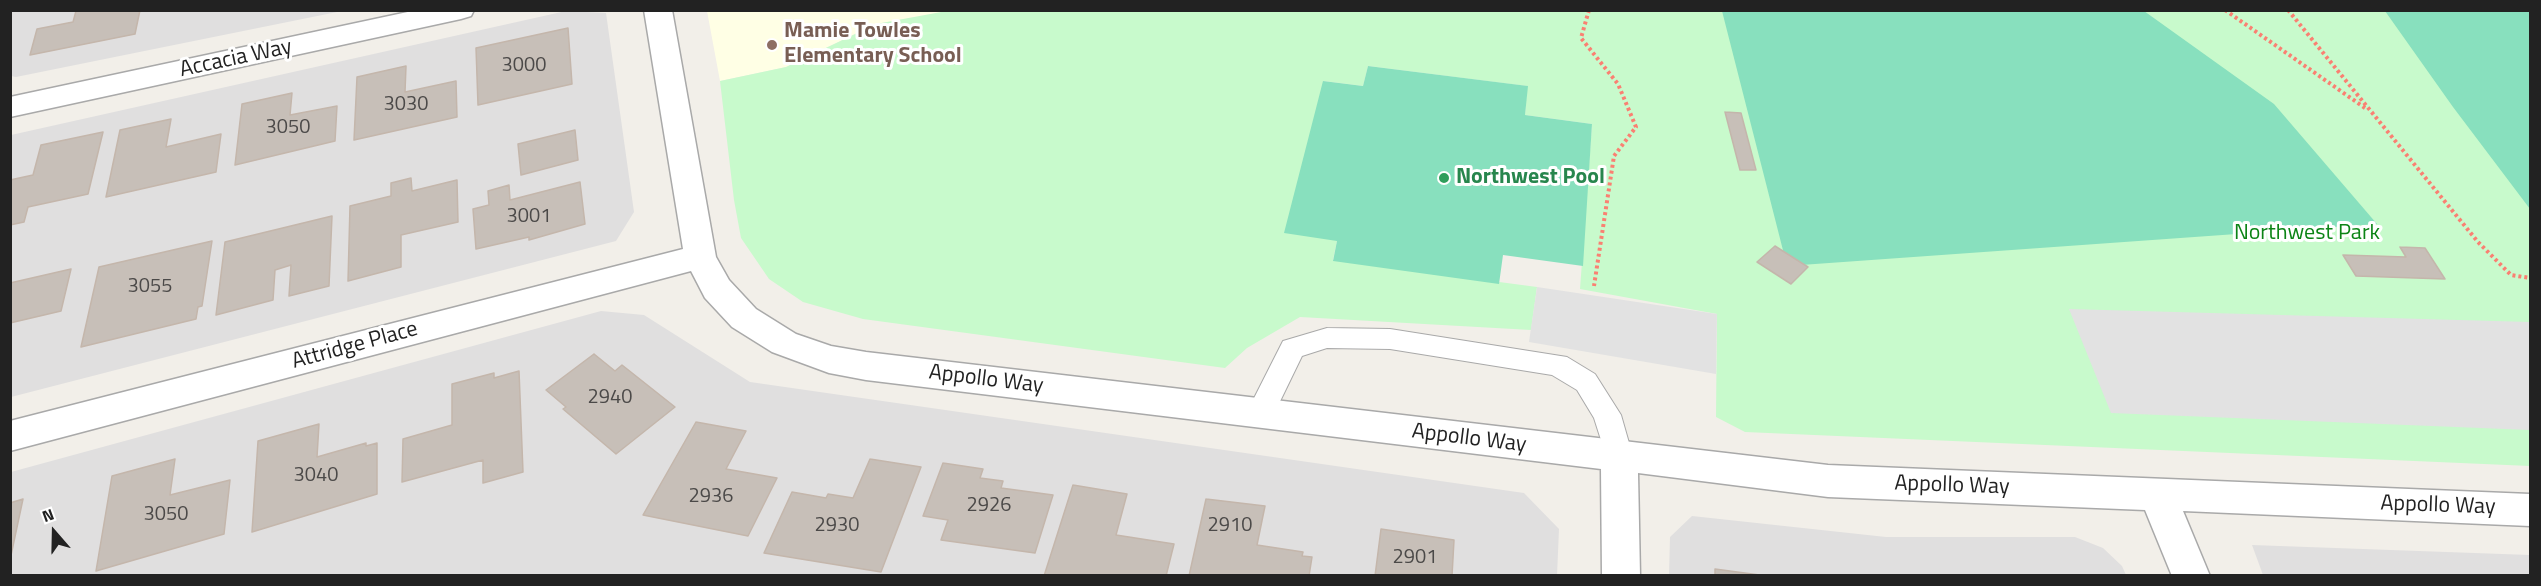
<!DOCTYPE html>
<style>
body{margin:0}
#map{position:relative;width:2541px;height:586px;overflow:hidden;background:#f2efe9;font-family:"Titillium Web",sans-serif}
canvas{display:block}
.frame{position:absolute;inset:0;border:12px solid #222;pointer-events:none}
.north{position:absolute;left:24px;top:502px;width:60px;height:60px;-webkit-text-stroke:4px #fff;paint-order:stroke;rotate:340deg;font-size:16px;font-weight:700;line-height:24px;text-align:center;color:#222}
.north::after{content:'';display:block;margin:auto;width:21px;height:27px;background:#222;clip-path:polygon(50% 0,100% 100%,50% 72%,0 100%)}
</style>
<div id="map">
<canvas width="2541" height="586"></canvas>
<div class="frame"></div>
<div class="north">N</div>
</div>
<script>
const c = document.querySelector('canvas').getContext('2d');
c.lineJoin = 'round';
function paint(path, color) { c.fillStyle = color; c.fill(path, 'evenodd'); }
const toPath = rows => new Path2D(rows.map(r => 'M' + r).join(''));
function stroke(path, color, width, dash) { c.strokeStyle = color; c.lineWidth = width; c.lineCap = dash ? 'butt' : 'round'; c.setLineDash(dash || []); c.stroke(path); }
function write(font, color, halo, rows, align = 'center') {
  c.font = font + ' "Titillium Web",sans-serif'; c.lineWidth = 6; c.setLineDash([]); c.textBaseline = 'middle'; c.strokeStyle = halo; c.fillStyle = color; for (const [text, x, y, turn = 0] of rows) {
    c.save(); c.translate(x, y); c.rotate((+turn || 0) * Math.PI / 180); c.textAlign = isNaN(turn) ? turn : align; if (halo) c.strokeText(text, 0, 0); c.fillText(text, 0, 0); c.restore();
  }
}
paint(toPath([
 [10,11,342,11,16,77,11,76],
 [566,11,606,13,634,212,616,241,11,397,11,135],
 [601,311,644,315,750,382,1524,493,1559,529,1557,576,11,576,11,472],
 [1692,516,1886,537,2075,537,2103,548,2122,566,2126,575,1669,576,1670,537],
 [2252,545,2530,555,2530,575,2263,575]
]), '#e0dfdf');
paint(toPath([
 [707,11,952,11,876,24,786,67,720,81]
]), '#ffffe5');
paint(toPath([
 [952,10,2530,11,2530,466,1745,432,1716,417,1717,314,1580,289,1592,124,1525,115,1527,86,1368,66,1363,86,1323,81,1337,241,1333,260,1537,287,1531,330,1300,317,1247,348,1225,368,863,319,803,302,769,279,741,238,734,200,720,81,786,67,876,24]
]), '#c8facc');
paint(toPath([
 [1722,11,2144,11,2274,104,2377,224,1787,266],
 [2385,11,2530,11,2530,209,2453,107],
 [1368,66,1528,86,1525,115,1592,124,1583,266,1503,255,1499,284,1333,261,1337,241,1284,233,1323,81,1363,86]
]), '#88e0be');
paint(toPath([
 [1537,287,1717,314,1716,374,1529,342],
 [2069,309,2530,322,2530,430,2111,413]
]), '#e2e2e2');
const building = toPath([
 [140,10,135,34,30,55,37,29,73,22,76,11,140,10],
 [568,28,572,84,478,105,476,48,568,28],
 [406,66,405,92,456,81,457,117,354,140,357,77,406,66],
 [292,93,290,115,337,106,335,141,235,165,242,104,292,93],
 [1725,112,1741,113,1756,170,1740,170,1725,112],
 [171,119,166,147,221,134,216,172,106,197,120,130,171,119],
 [575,130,578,160,521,175,518,144,575,130],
 [103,132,88,194,28,207,24,222,10,225,10,180,33,175,41,145,103,132],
 [411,178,412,191,457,180,458,222,401,235,401,267,348,281,350,206,391,196,391,183,411,178],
 [580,182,585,224,529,240,529,237,476,249,473,209,489,205,488,191,509,185,510,200,580,182],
 [332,216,329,286,289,296,291,265,275,270,273,300,216,315,225,242,332,216],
 [212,241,202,306,198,307,196,319,81,347,99,267,212,241],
 [1775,246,1808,267,1791,284,1757,262,1775,246],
 [2400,247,2425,248,2445,279,2356,276,2343,255,2406,257,2400,247],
 [71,269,61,311,10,323,10,283,71,269],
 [594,354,615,371,622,365,675,407,616,454,563,409,566,407,546,390,594,354],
 [519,371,523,472,483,483,483,460,402,482,403,439,452,425,452,384,494,373,494,378,519,371],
 [696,422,746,431,726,469,777,478,748,536,643,515,696,422],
 [319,424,317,457,366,443,366,446,377,443,377,494,252,532,258,441,319,424],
 [175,459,170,495,230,480,224,534,96,571,112,476,175,459],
 [870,459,921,467,881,572,764,553,792,492,826,498,828,494,853,498,870,459],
 [943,463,983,469,980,478,1003,481,1001,488,1053,495,1035,553,941,540,948,520,923,516,943,463],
 [1073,485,1127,494,1116,535,1174,544,1166,576,1044,576,1073,485],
 [23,499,10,560,10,503,23,499],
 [1206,499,1265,506,1257,545,1303,552,1302,556,1312,557,1309,576,1189,576,1206,499],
 [1381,529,1454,540,1452,576,1375,576,1381,529],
 [1715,569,1767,576,1715,576,1715,569]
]);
paint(building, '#c7bfb8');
stroke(building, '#c4b6ab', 1.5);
const lane = toPath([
 [1327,328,1390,329,1567,357,1595,374,1621,415,1633,457,1629,465,1619,469,1609,465,1594,418,1577,390,1552,375,1390,349,1327,348,1302,356,1270,422,1260,425,1250,422,1246,414,1283,341,1327,328]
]);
const street = toPath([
 [417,10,474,10,471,16,461,19,10,117,10,97,417,10],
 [644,10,672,10,716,257,729,280,756,309,796,334,831,346,866,352,1828,465,2530,494,2530,526,2183,511,2210,576,2172,576,2145,510,1828,497,1638,473,1640,576,1602,576,1601,469,866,380,829,373,772,352,732,327,705,298,691,271,10,451,10,421,683,249,644,10]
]);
stroke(lane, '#a9a9a9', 2);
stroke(street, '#a9a9a9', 3);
stroke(toPath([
 [1589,10,1581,38,1618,84,1636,127,1614,156,1594,286],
 [2225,10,2365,108],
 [2288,10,2478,242,2511,275,2530,278]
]), '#fa8072', 4, [3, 3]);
paint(lane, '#fff');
paint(street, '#fff');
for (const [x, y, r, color] of [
 [772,45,6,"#8d6e63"],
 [1444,178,6,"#2e9e5b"]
]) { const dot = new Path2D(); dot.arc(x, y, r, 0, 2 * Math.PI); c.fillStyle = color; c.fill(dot); stroke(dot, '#fff', 2); }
write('20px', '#4b4948', null, [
 ["3000",524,66],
 ["3030",406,105],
 ["3050",288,128],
 ["3001",529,217],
 ["3055",150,287],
 ["2940",610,398],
 ["3040",316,476],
 ["2936",711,497],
 ["2926",989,506],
 ["3050",166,515],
 ["2930",837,526],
 ["2910",1230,526],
 ["2901",1415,558]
]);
write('bold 22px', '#785e54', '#fff', [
 ["Mamie Towles",784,32],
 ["Elementary School",784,57]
], 'left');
write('22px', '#222', '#fff', [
 ["Accacia Way",236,59,-12],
 ["Attridge Place",355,346,-15],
 ["Appollo Way",986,380,7],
 ["Appollo Way",1469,439,7],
 ["Appollo Way",1952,486,2],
 ["Appollo Way",2438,506,2]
]);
write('bold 22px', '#27864d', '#fff', [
 ["Northwest Pool",1456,178]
], 'left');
write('22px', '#0c8416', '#fff', [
 ["Northwest Park",2307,234]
]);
</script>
